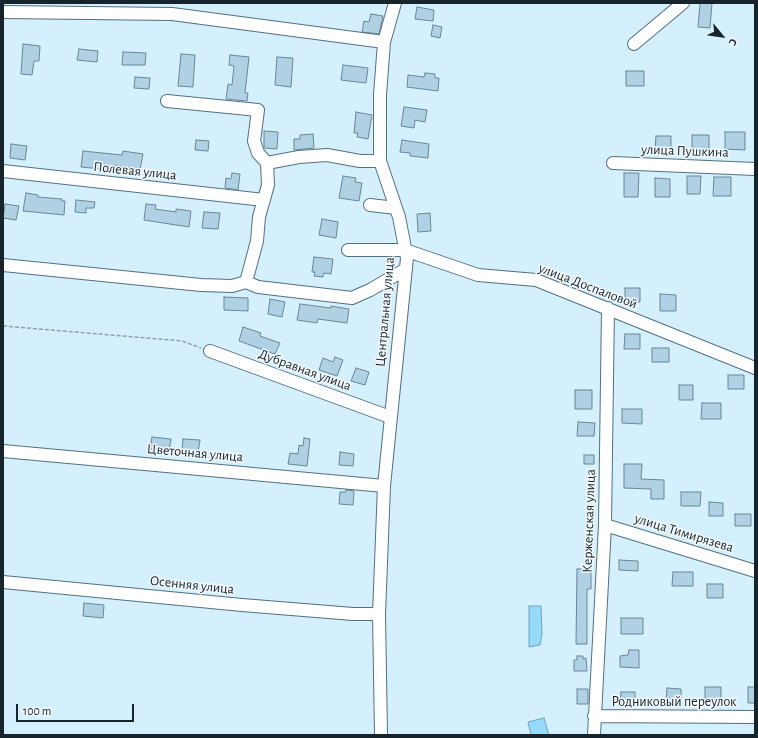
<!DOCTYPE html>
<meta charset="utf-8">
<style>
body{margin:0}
#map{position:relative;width:758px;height:738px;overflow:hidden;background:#d4effe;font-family:"Alegreya Sans",sans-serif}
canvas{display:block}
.frame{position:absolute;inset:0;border:4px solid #18242b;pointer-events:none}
.north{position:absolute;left:702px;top:16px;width:40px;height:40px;-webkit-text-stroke:3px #f2f9fc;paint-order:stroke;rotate:119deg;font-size:11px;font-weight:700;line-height:16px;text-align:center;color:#18242b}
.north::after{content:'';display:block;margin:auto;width:14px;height:18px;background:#18242b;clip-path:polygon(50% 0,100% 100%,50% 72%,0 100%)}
.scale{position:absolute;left:16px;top:704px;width:118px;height:18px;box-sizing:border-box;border:2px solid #18242b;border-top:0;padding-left:5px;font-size:12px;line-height:14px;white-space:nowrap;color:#18242b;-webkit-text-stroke:3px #f2f9fc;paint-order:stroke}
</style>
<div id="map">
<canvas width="758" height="738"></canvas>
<div class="frame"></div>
<div class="north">С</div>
<div class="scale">100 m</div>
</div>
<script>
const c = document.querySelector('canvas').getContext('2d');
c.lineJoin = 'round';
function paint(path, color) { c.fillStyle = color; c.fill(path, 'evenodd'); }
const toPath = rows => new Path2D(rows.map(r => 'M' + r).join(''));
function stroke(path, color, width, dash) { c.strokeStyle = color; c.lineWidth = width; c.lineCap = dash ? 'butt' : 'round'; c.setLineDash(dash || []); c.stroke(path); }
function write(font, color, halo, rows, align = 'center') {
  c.font = font + ' "Alegreya Sans",sans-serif'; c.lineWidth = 3; c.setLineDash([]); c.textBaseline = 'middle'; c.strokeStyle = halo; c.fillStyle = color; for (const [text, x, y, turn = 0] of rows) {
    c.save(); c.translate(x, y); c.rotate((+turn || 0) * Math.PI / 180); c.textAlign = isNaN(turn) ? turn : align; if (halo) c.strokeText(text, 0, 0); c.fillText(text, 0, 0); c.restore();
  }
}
const water = toPath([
 [529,606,541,606,542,634,540,645,529,647,529,606],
 [544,718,549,735,531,735,528,722,544,718]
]);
paint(water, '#96dafc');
stroke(water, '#70a3bd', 1);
const building = toPath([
 [700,3,712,3,710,28,698,27,700,3],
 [417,7,434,10,433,21,415,19,417,7],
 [371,14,383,16,379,34,362,32,364,21,369,22,371,14],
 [433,25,442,27,440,38,431,36,433,25],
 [23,44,40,46,39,61,34,61,32,75,21,74,23,44],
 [79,49,98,51,97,62,77,60,79,49],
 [123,52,146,53,145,65,122,65,123,52],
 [181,54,195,55,193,87,178,86,181,54],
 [230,55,249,57,245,93,248,93,247,101,226,99,228,84,232,85,234,66,229,65,230,55],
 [277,57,293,58,291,87,275,85,277,57],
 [343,65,368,68,366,83,341,80,343,65],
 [626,71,644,71,644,86,626,86,626,71],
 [425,73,435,74,435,78,439,78,438,91,407,87,408,75,424,77,425,73],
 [135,77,150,78,149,89,134,88,135,77],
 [404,107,427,110,425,122,415,120,414,128,401,126,404,107],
 [356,112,372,115,368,139,357,137,358,133,354,133,356,112],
 [264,131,278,132,277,149,264,148,264,131],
 [725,132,745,132,745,150,725,149,725,132],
 [313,134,314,148,294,150,294,139,300,139,300,135,313,134],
 [692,135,709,135,709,150,692,150,692,135],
 [656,136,671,136,671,152,655,152,656,136],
 [196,140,209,141,208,151,195,150,196,140],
 [402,140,429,144,428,158,410,156,410,153,400,152,402,140],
 [11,144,27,146,25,160,10,158,11,144],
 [83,151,122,155,123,151,143,154,140,170,113,165,112,170,81,167,83,151],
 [232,173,240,174,238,190,225,188,226,178,231,179,232,173],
 [624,173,639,173,638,197,624,197,624,173],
 [343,176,356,178,355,182,362,183,359,201,339,198,343,176],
 [687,176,701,176,700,194,687,194,687,176],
 [714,177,731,177,731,196,713,196,714,177],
 [655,178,670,179,670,197,655,197,655,178],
 [26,193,38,195,38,197,62,199,62,201,65,201,64,215,23,211,26,193],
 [76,200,95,202,94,208,86,208,86,213,75,212,76,200],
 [5,204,19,206,16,220,3,218,5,204],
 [146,204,156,205,155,209,176,212,176,209,191,211,189,227,144,220,146,204],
 [204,212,220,213,218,229,202,228,204,212],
 [430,213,431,231,418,232,417,214,430,213],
 [322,219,338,222,336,238,319,235,322,219],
 [314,257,333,259,331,274,324,273,323,277,314,276,315,272,312,272,314,257],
 [625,288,640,288,640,302,625,302,625,288],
 [660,294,676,295,676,311,660,311,660,294],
 [224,297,248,298,248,311,224,310,224,297],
 [270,299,285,302,282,317,268,314,270,299],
 [300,304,331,308,331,306,349,309,347,323,318,319,317,323,297,320,300,304],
 [243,327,261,333,260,336,280,343,275,354,239,341,243,327],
 [625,334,640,334,640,349,624,349,625,334],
 [652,348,669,348,669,362,652,362,652,348],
 [335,357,343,360,337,376,319,370,323,358,333,362,335,357],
 [356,368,369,372,365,385,351,381,356,368],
 [728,375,744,375,744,389,728,389,728,375],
 [679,385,693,385,693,400,679,400,679,385],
 [575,390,592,390,592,409,575,409,575,390],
 [702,403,721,403,721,419,701,419,702,403],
 [622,409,642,409,642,424,622,423,622,409],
 [578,422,595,423,594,436,577,436,578,422],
 [152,437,171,439,169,451,150,449,152,437],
 [304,438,310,439,307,466,288,464,290,453,298,454,299,445,303,446,304,438],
 [183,439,200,440,198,453,182,452,183,439],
 [340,452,354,454,353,466,339,465,340,452],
 [584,455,594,455,594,464,584,464,584,455],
 [624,464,642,464,641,479,664,480,664,499,651,499,651,489,624,488,624,464],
 [346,490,354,491,353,505,339,504,340,492,346,492,346,490],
 [681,492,701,492,700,506,681,506,681,492],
 [709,502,723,503,723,516,709,516,709,502],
 [735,514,751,514,751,526,735,526,735,514],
 [619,560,638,561,638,571,619,570,619,560],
 [577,569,591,569,591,589,587,589,587,644,576,644,577,569],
 [673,572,693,572,693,586,672,586,673,572],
 [707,584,723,584,723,598,707,598,707,584],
 [84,603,104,605,103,618,83,616,84,603],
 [621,618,643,618,643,634,621,634,621,618],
 [629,650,639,650,639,668,620,667,620,656,628,655,629,650],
 [577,656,583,656,583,659,586,658,587,671,574,671,574,660,577,660,577,656],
 [705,687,721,687,721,704,705,703,705,687],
 [748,687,755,687,755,703,748,703,748,687],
 [667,688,681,689,681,702,666,702,667,688],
 [577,689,588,689,588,704,577,704,577,689],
 [621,692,635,692,635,703,620,703,621,692]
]);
paint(building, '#b0d1e3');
stroke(building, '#688797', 1);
const minor = toPath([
 [3,12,172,14,384,42],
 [634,44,683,3],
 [167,101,258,110,254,141,258,153,267,163],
 [380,161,360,161,327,155,299,157,267,163,268,185,259,217,257,241,246,282,258,287,352,298,370,290,406,269],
 [613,163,755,169],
 [3,171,264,200],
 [370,205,396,208],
 [348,250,405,250,478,275,536,280,755,368],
 [3,265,201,285,232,286,246,282],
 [210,351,390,417],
 [3,451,384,486],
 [605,525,755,571],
 [3,582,242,605,353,614,379,614],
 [594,716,755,717],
 [381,735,379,614,384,486,407,258,399,217,380,161,380,95,384,42,395,3],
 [594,735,605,525,608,308]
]);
stroke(minor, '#527080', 14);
stroke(toPath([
 [3,326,182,341,201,348]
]), '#8da2ae', 1.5, [4, 2]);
stroke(minor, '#fff', 12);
write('14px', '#18242b', '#f2f9fc', [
 ["улица Пушкина",685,151,2],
 ["Полевая улица",135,171,6],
 ["улица Доспаловой",588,286,21],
 ["Центральная улица",385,312,-85],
 ["Дубравная улица",305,370,20],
 ["Цветочная улица",195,453,5],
 ["Керженская улица",589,521,-88],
 ["улица Тимирязева",684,533,17],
 ["Осенняя улица",192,585,6],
 ["Родниковый переулок",674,702]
]);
</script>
